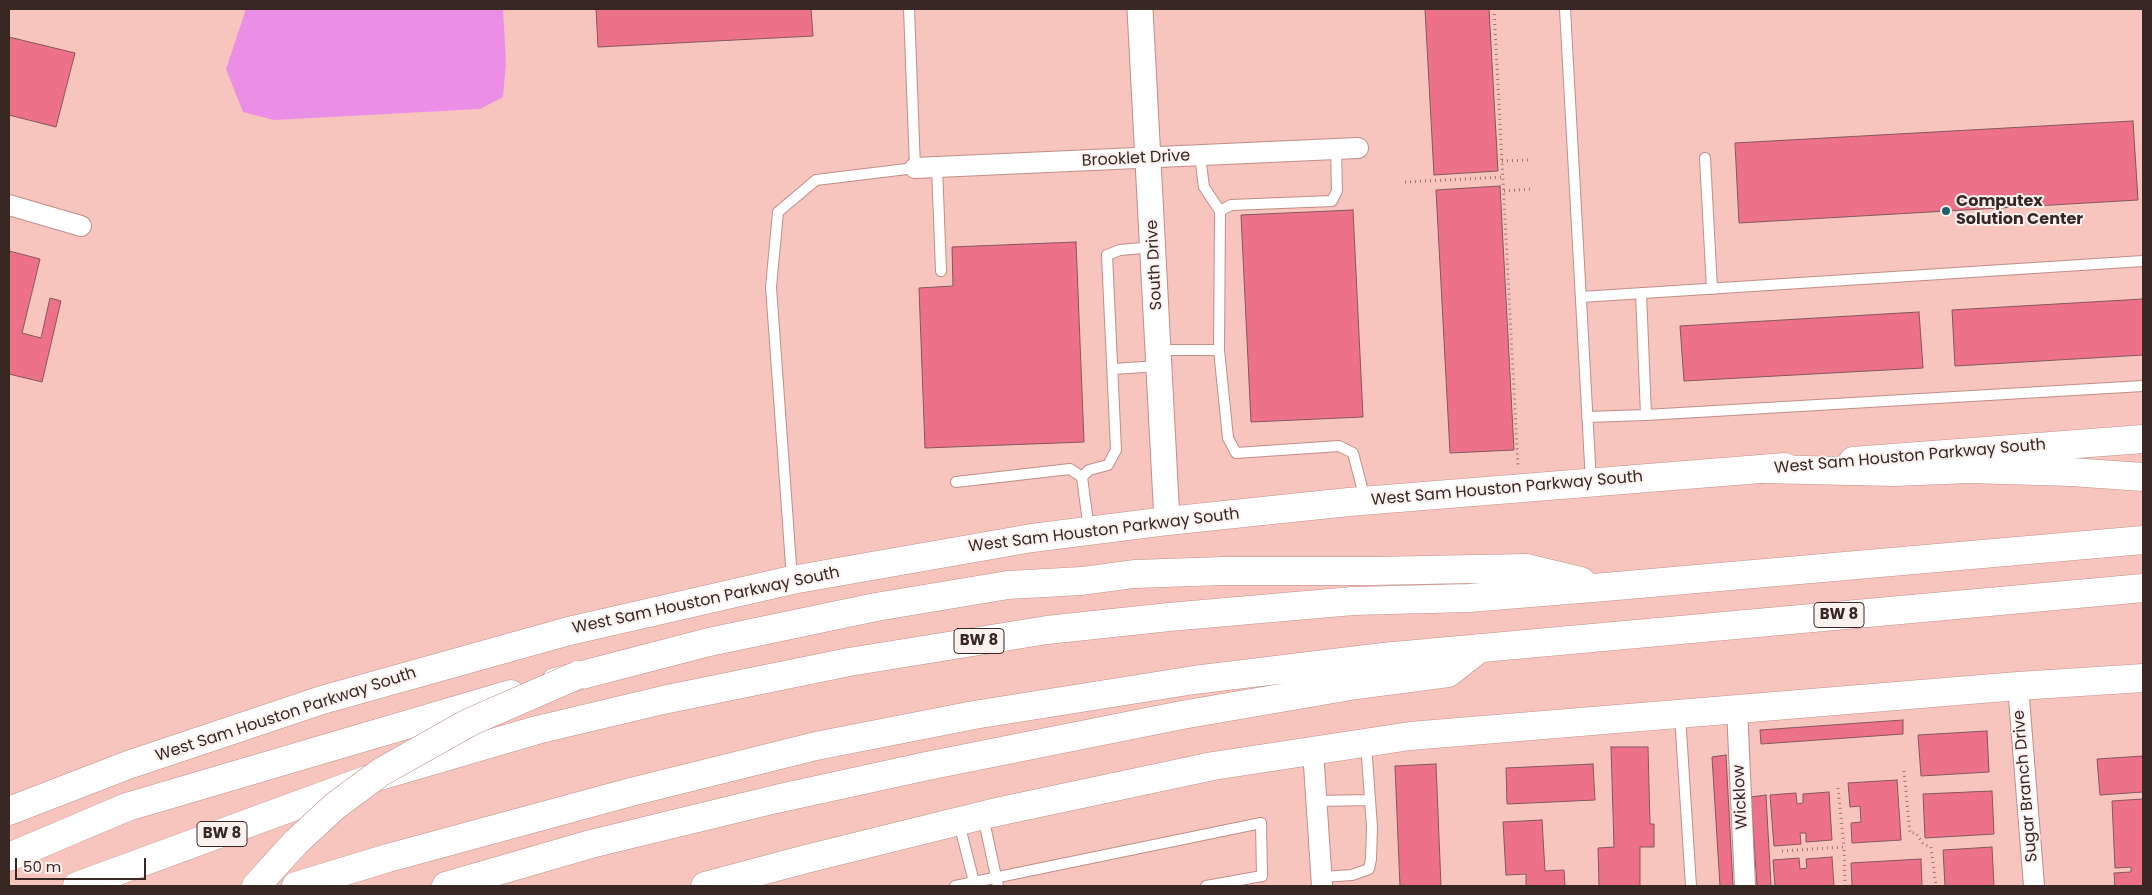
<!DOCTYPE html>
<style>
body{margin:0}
#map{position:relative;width:2152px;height:895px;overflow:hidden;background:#f7c5bd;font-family:Poppins,sans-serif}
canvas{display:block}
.frame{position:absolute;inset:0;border:10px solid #392724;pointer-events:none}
.scale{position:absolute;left:15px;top:858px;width:131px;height:22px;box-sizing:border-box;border:2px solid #392724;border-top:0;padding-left:6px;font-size:15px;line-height:18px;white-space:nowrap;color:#392724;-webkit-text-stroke:4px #fbf1ef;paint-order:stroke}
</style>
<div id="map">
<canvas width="2152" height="895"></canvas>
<div class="frame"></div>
<div class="scale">50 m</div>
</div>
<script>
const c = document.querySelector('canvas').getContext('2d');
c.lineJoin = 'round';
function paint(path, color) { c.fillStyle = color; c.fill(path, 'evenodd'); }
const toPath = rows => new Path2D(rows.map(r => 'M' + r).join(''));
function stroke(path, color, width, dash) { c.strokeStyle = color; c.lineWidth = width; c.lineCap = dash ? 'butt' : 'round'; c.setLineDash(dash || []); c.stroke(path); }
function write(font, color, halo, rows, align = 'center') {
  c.font = font + ' Poppins,sans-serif'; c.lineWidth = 4; c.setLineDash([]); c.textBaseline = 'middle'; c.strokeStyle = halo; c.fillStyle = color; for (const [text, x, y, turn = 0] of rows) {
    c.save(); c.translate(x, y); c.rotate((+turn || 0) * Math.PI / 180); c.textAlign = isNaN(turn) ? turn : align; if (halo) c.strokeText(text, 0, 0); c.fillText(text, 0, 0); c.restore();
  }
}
paint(toPath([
 [246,9,503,9,506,62,503,97,480,109,274,120,243,112,226,69]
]), '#eb8ee5');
const building = toPath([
 [596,9,811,9,813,36,598,47,596,9],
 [1425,9,1489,9,1498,171,1434,175,1425,9],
 [9,37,75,53,56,127,9,115,9,37],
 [2133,121,2138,200,1739,223,1735,143,2133,121],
 [1500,186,1514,450,1450,453,1436,190,1500,186],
 [1353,210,1363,417,1251,422,1241,215,1353,210],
 [1076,242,1084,442,925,448,919,288,953,286,952,247,1076,242],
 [9,251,40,259,22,333,41,338,50,298,61,301,42,382,9,374,9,251],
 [2143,299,2143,355,1955,366,1952,310,2143,299],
 [1919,312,1923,368,1684,381,1680,326,1919,312],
 [1903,720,1903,734,1761,744,1760,730,1903,720],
 [1987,731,1989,772,1921,776,1918,735,1987,731],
 [1611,747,1648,747,1650,824,1654,824,1654,847,1640,847,1640,886,1599,886,1598,848,1614,847,1611,747],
 [1726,755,1733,886,1720,886,1712,757,1726,755],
 [2143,756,2143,792,2100,795,2097,759,2143,756],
 [1436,764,1441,886,1400,886,1395,766,1436,764],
 [1593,764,1595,800,1507,804,1506,768,1593,764],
 [1897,780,1901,840,1852,843,1851,823,1861,822,1860,806,1850,807,1848,783,1897,780],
 [1992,791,1994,834,1925,838,1923,794,1992,791],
 [1829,792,1832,840,1806,842,1806,833,1800,833,1801,844,1774,846,1770,795,1796,793,1797,804,1803,803,1803,794,1829,792],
 [1766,795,1771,886,1757,886,1751,797,1766,795],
 [2143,799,2143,886,2115,886,2114,873,2131,872,2131,867,2115,868,2112,801,2143,799],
 [1542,820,1545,871,1564,870,1565,886,1526,886,1526,874,1506,875,1503,822,1542,820],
 [1992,847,1994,886,1945,886,1943,850,1992,847],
 [1832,857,1834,886,1775,886,1773,860,1799,858,1800,869,1807,868,1806,859,1832,857],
 [1921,859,1922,886,1852,886,1851,863,1921,859]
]);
paint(building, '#ee718a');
stroke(building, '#83575e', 1);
const service = toPath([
 [1565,9,1591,482],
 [1200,156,1204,187,1220,211],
 [1705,158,1712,289],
 [937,167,941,271],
 [1641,293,1646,415,2143,386],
 [1581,297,2143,261],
 [1159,350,1219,350,1228,438,1236,453,1339,446,1353,453,1365,499],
 [1219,350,1220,211,1231,205,1332,201,1337,191,1336,149],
 [1113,369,1159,366],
 [1587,417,1646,415],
 [956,482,1070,469,1082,477],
 [1089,530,1082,477,1089,470,1108,465,1116,450,1107,255,1120,250,1154,247],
 [792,579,771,287,778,212,816,180,915,168,909,9],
 [1680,715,1691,886],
 [1317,801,1370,800],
 [983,816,998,886],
 [959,823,975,886],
 [1322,877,1352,875,1369,869,1371,859,1372,827,1366,744],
 [955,886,1261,823,1262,876,1206,886]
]);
const minor = toPath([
 [915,168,1358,148],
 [9,205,81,226],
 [2018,686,2034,886],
 [1737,708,1745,886],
 [1313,750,1322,886]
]);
const tertiary = toPath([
 [1140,9,1167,521]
]);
const secondary = toPath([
 [1853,461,2143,439],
 [9,811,128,765,322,700,569,631,792,580,1032,538,1167,521,1349,502,1785,467],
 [705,886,806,859,992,813,1213,766,1410,736,2018,686,2143,678]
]);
const motorway = toPath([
 [1761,469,1895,472,1969,469,2071,472,2143,477],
 [555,682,709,642,876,607,1008,585,1082,581,1134,574,1224,571,1372,571,1527,568,1581,581],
 [9,857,127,807,511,694],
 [77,886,366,780,537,730,663,700,849,662,1047,630,1169,617,1353,601,1469,598,1605,587,2143,540],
 [256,886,296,842],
 [296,886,388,858,631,792,816,746,974,715,1194,680,1383,657,2143,588],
 [446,886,591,844,776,799,927,766,1182,715,1356,685,1448,673,1480,648]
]);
stroke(service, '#be8f88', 12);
stroke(minor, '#be8f88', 22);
stroke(tertiary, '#be8f88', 27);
stroke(secondary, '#be8f88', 29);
stroke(motorway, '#be8f88', 29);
stroke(toPath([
 [1494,9,1518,467],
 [1502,161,1530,160],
 [1405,182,1503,177],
 [1504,191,1531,189],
 [1904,771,1910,833,1916,833,1923,844,1931,847,1936,886],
 [1838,788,1844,847],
 [1782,851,1844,847,1845,886]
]), '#987670', 3, [1, 4]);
stroke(service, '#fff', 10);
stroke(minor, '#fff', 20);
stroke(tertiary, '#fff', 25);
stroke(secondary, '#fff', 28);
stroke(motorway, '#fff', 28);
const motorwayBridge = toPath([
 [296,842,335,806,381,772,470,722,578,675]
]);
stroke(motorwayBridge, '#be8f88', 29, []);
stroke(motorwayBridge, '#fff', 28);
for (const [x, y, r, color] of [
 [1946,211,5,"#19646f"]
]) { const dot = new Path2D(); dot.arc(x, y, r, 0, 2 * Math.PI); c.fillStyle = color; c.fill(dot); stroke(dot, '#fbf1ef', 2); }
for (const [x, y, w] of [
 [1839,615,50],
 [979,641,50],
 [222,834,50]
]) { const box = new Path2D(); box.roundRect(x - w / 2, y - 12.5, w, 25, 4); c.fillStyle = '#fbf1ef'; c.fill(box); stroke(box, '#392724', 1); }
write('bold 15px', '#392724', null, [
 ["BW 8",1839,615],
 ["BW 8",979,641],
 ["BW 8",222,834]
]);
write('16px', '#392724', '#fbf1ef', [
 ["Brooklet Drive",1136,159,-3],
 ["South Drive",1155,265,-93],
 ["West Sam Houston Parkway South",1910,457,-5],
 ["West Sam Houston Parkway South",1507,489,-5],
 ["West Sam Houston Parkway South",1104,531,-7],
 ["West Sam Houston Parkway South",706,601,-12],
 ["West Sam Houston Parkway South",286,715,-18],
 ["Sugar Branch Drive",2026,786,-95],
 ["Wicklow",1741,797,-93]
]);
write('bold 16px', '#392724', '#fbf1ef', [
 ["Computex",1956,202],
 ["Solution Center",1956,220]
], 'left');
</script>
